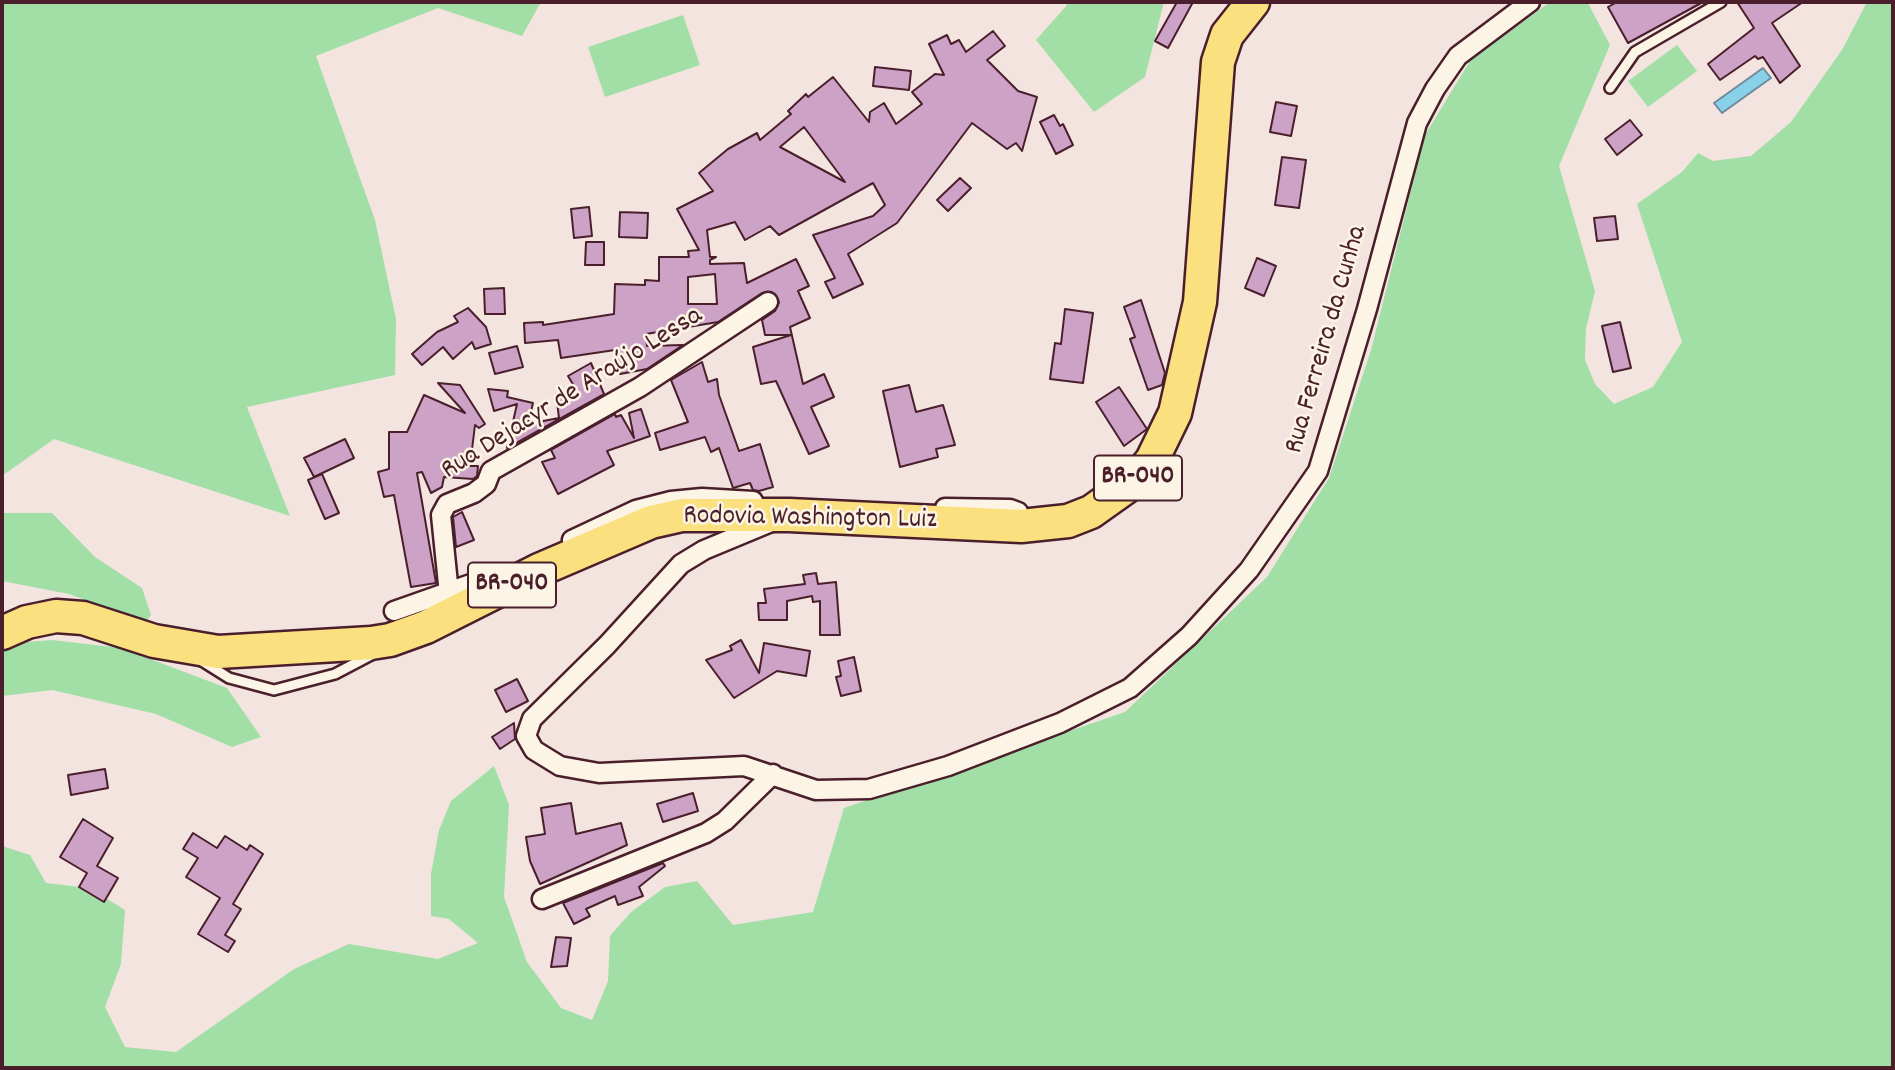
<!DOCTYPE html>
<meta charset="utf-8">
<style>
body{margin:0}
#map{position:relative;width:1895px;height:1070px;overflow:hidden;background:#f3e4df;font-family:Dekko,sans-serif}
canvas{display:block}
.frame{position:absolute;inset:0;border:4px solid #4a1f2b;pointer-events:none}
</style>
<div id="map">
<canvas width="1895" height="1070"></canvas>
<div class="frame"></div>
</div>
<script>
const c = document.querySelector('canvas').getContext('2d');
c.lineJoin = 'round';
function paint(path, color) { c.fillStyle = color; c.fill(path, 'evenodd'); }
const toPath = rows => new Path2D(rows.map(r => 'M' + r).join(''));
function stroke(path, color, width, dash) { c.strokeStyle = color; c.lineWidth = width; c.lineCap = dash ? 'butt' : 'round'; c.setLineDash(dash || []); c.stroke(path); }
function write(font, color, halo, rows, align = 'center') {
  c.font = font + ' Dekko,sans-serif'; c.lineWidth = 5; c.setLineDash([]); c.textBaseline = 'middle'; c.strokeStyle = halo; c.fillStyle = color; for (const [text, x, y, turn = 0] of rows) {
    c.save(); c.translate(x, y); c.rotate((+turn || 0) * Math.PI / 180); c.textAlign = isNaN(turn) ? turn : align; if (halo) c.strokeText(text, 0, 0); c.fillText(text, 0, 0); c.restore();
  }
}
paint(toPath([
 [2,2,541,2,522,36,438,8,316,56,375,220,396,319,395,375,247,407,290,516,54,439,2,476],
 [1065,2,1164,2,1145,77,1094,112,1036,40,1067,5],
 [1550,2,1590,2,1588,3,1610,45,1559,166,1595,291,1586,329,1585,360,1595,384,1614,404,1653,387,1682,342,1637,204,1682,172,1698,153,1713,161,1751,156,1791,122,1842,50,1867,2,1893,2,1893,1068,2,1068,2,846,30,855,46,883,89,888,125,910,121,964,105,1007,125,1047,176,1052,294,969,349,944,438,959,478,943,449,919,431,916,431,874,439,830,451,801,494,766,509,805,504,897,527,962,561,1008,592,1020,608,981,610,936,631,912,665,887,697,881,733,925,813,912,844,808,1125,712,1267,577,1329,478,1371,350,1425,135,1470,61],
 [683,15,700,65,605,97,588,47],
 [1677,45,1697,71,1648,107,1628,81],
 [2,513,52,513,95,557,142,588,151,615,146,622,69,594,2,581],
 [52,640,121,648,227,688,261,737,232,747,156,714,52,690,2,696,2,644]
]), '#a1dfa6');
const water = toPath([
 [1763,68,1771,78,1722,113,1714,103,1763,68]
]);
paint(water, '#88d1e9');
stroke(water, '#6f8a9d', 2);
const building = toPath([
 [1177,2,1193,2,1168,48,1155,41,1177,2],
 [1617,2,1703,2,1628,43,1608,7,1617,2],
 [1737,2,1803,2,1772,23,1800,66,1780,83,1763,57,1758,59,1755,56,1720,80,1708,64,1754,28,1737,2],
 [993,31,1005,46,987,60,1018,91,1037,97,1022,151,1016,143,1007,149,972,123,897,223,848,254,863,284,833,298,825,282,835,278,813,235,873,216,885,205,873,183,779,235,770,226,745,240,735,222,707,230,710,257,716,257,710,260,710,264,744,263,747,283,796,259,809,286,798,291,810,318,790,327,803,384,824,374,834,397,811,407,829,446,809,454,776,381,761,384,753,347,791,335,765,335,762,320,775,311,779,302,772,292,762,293,718,322,646,334,647,346,683,345,647,369,620,374,615,350,561,358,558,340,525,343,524,323,543,322,543,325,614,314,615,284,645,285,645,280,659,281,659,257,689,257,688,251,699,250,677,209,713,191,699,173,728,149,757,133,760,140,791,114,788,111,806,94,808,97,833,77,869,122,870,112,884,103,896,124,922,104,912,92,935,74,944,75,929,44,947,35,951,44,959,40,966,52,993,31],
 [804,127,845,182,780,147,804,127],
 [715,274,717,304,688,304,688,277,715,274],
 [875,67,911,71,909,90,873,86,875,67],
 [1276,102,1297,106,1291,136,1270,132,1276,102],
 [1054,115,1060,126,1063,124,1073,145,1056,154,1040,122,1054,115],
 [1630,120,1642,135,1617,155,1605,139,1630,120],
 [1282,157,1306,160,1299,208,1275,205,1282,157],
 [960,178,971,188,948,211,937,200,960,178],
 [589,207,592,236,574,238,571,209,589,207],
 [620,212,648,213,647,238,619,237,620,212],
 [1615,216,1618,239,1597,241,1594,218,1615,216],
 [586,242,604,242,604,265,585,265,586,242],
 [1257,258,1276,266,1264,296,1245,288,1257,258],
 [504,288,505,314,485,314,484,289,504,288],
 [1141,300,1165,373,1162,385,1148,390,1130,339,1135,337,1124,307,1141,300],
 [468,308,486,327,491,344,475,349,472,342,453,359,443,347,422,365,412,354,437,332,458,322,454,316,468,308],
 [1065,309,1093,313,1083,383,1050,379,1055,343,1061,344,1065,309],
 [1620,322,1631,368,1613,372,1602,326,1620,322],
 [517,346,523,367,495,374,489,353,517,346],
 [702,362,708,382,717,379,719,395,739,451,760,444,773,487,759,491,753,490,750,483,733,488,719,448,711,452,705,437,660,450,655,433,688,422,671,380,702,362],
 [591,363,604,394,507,448,517,404,494,411,488,389,508,391,507,397,533,403,528,424,559,418,556,394,577,391,568,376,591,363],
 [438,383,460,385,485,424,479,428,475,425,470,466,478,466,477,476,473,479,444,477,442,487,431,493,422,472,417,473,436,583,411,587,394,495,384,497,378,472,389,469,389,432,407,432,424,395,465,413,438,383],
 [909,385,916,412,943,405,955,445,936,449,938,457,900,467,883,391,909,385],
 [1119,387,1147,429,1124,446,1096,402,1119,387],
 [641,409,650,436,607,451,614,465,558,494,542,462,555,458,551,450,615,414,616,417,621,415,634,438,629,413,641,409],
 [345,439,354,458,314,477,304,458,345,439],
 [322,474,339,513,325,519,308,480,322,474],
 [462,512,474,540,456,547,453,517,462,512],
 [816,573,818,584,836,582,840,635,820,635,820,601,813,602,812,596,787,601,787,620,759,620,758,603,766,603,764,589,805,584,803,575,816,573],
 [741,640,759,673,764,643,810,651,806,676,777,671,734,698,706,660,732,650,730,646,741,640],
 [854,657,861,691,841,696,836,677,841,676,838,661,854,657],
 [517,679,528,701,506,712,495,690,517,679],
 [514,723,515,739,500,749,492,737,514,723],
 [105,769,108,788,71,795,68,775,105,769],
 [693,793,698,811,663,822,657,804,693,793],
 [571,803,576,834,621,823,627,845,540,884,530,861,526,837,545,834,541,808,571,803],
 [83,819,113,838,97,866,118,878,104,902,79,887,87,873,60,857,83,819],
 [193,833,217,848,225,836,247,850,250,845,263,854,233,904,241,909,225,935,235,941,228,952,198,934,220,898,186,877,198,858,183,849,193,833],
 [663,863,665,866,639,887,643,896,618,905,615,896,586,909,590,916,574,924,563,903,663,863],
 [556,937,571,938,567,966,551,967,556,937]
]);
paint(building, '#cda2c7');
stroke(building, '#4a1f2b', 2);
const service = toPath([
 [1610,88,1635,52,1721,2],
 [202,661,229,678,274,690,335,674,373,654]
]);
const minor = toPath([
 [945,508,1010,509,1018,512,1021,526],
 [769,523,704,550,681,564,607,645,532,719,526,736,534,750,560,766,599,773,744,766,816,790,869,789,948,766,1060,723,1130,688,1189,636,1249,570,1318,471,1367,309,1417,123,1435,89,1458,56,1530,2],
 [572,540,636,510,671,501,702,498,753,501],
 [449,594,441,515,447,504,474,493,486,484,491,471,640,387,768,302],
 [394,611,499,574],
 [542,899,706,833,725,821,773,774]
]);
const motorway = toPath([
 [2,633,27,622,56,616,83,618,154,641,218,652,371,643,390,640,426,627,539,570,651,522,682,515,789,515,1021,526,1068,521,1091,512,1136,480,1152,460,1175,413,1200,302,1218,62,1227,35,1253,2]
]);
stroke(service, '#4a1f2b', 14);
stroke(minor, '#4a1f2b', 23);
stroke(motorway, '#4a1f2b', 37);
stroke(service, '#fcf5e5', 9);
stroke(minor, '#fcf5e5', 18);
stroke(motorway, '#fbe080', 32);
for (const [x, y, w] of [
 [1138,478,88],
 [512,585,88]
]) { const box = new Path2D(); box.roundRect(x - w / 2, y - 22.5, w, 45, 5); c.fillStyle = '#fcf5e5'; c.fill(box); stroke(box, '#4a1f2b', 2); }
write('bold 26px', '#4a1f2b', null, [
 ["BR-040",1138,478],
 ["BR-040",512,585]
]);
write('28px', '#4a1f2b', '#fcf5e5', [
 ["Rua Ferreira da Cunha",1328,340,-74],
 ["Rua Dejacyr de Araújo Lessa",573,395,-32],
 ["Rodovia Washington Luiz",810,520,1]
]);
</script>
